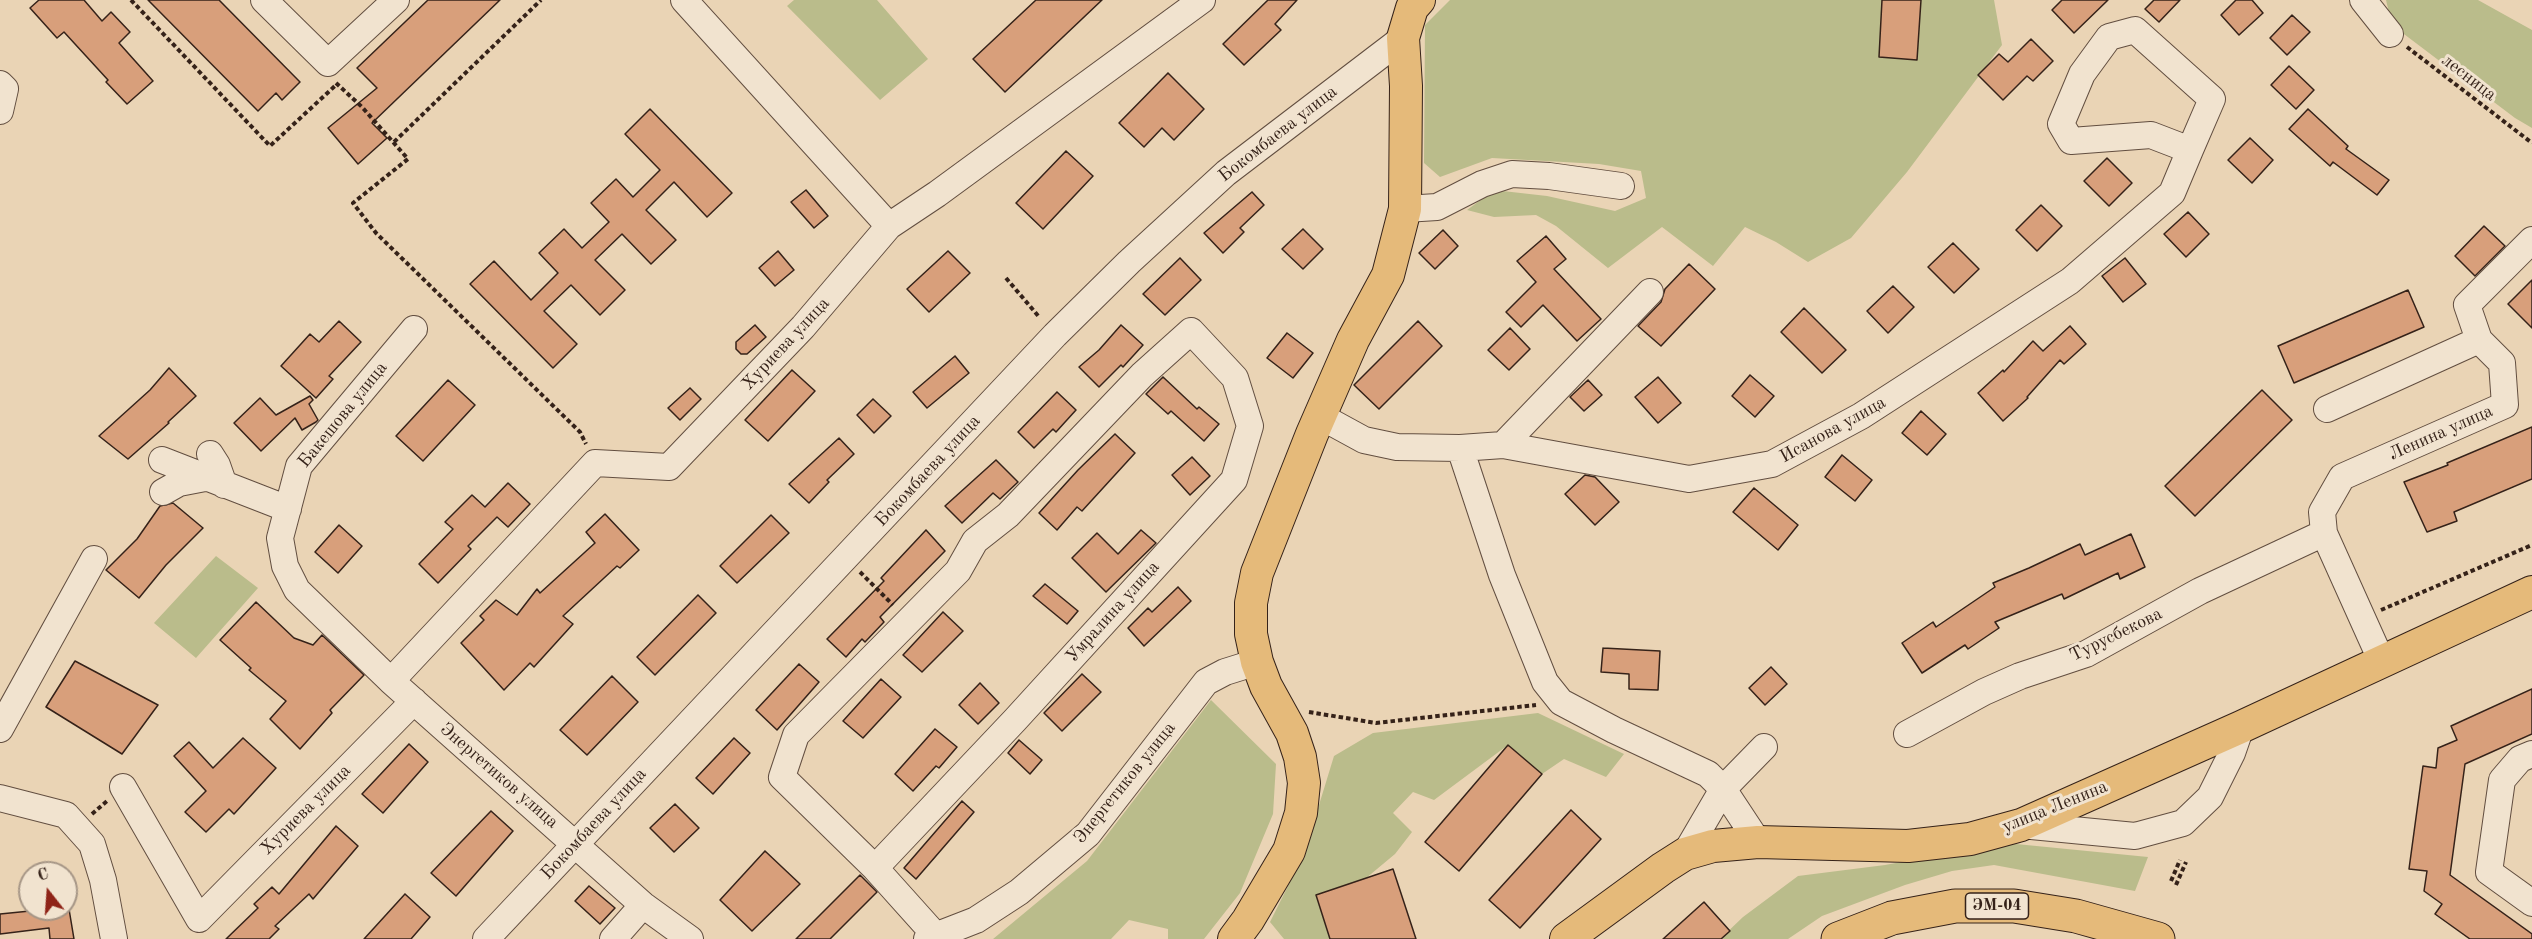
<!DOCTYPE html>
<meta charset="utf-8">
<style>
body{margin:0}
#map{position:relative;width:2532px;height:939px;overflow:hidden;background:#ead4b5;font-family:"Old Standard TT",serif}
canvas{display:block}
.north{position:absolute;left:18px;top:861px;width:60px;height:60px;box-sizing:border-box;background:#f1e3cf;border:2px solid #a69686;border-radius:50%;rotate:343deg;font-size:16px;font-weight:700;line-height:24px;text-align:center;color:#352219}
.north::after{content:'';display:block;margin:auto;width:21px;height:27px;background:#8f2418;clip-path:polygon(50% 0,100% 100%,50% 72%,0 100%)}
</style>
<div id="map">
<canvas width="2532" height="939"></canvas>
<div class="north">С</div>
</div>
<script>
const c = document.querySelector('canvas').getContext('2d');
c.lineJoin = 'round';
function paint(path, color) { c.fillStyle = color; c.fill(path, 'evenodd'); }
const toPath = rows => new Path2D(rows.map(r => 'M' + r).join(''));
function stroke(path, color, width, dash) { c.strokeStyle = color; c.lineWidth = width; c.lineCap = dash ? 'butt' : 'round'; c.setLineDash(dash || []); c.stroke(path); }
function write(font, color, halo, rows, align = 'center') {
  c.font = font + ' "Old Standard TT",serif'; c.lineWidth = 6; c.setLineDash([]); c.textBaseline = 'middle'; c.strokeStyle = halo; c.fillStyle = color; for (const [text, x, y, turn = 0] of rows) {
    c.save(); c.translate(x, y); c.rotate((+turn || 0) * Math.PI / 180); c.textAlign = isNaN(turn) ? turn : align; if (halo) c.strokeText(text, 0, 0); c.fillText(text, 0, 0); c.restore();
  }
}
paint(toPath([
 [794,0,877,0,928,59,880,100,787,6],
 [1450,0,1994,0,2002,45,1907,172,1851,238,1808,262,1776,242,1745,227,1713,266,1662,227,1608,268,1556,226,1536,215,1494,217,1467,210,1494,190,1547,196,1615,211,1646,198,1641,171,1599,164,1492,158,1440,177,1424,163,1425,25],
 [2386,0,2478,0,2532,30,2532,128,2515,118,2392,25],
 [216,556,258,588,196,658,154,623],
 [1211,700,1276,764,1273,814,1240,893,1204,939,1168,939,1168,929,1129,920,1111,939,993,939,1087,861],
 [1538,713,1624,754,1606,777,1564,759,1542,774,1508,745,1434,800,1413,792,1393,813,1412,832,1395,854,1365,879,1316,895,1331,939,1284,939,1270,922,1304,854,1334,756,1373,733],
 [2006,843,2148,857,2135,891,1994,865,1952,871,1905,885,1822,916,1788,939,1720,939,1743,917,1798,876,1885,865]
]), '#babc8b');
const building = toPath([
 [39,0,84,0,102,21,111,12,130,32,119,43,153,81,127,104,106,82,108,80,64,32,57,38,30,8,39,0],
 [148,0,219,0,300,82,282,100,276,93,258,111,148,0],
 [428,0,500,0,372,123,387,138,358,164,328,128,377,88,357,68,428,0],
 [1036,0,1102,0,1005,92,973,59,1036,0],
 [1268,0,1297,0,1275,24,1281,30,1244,65,1223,44,1268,0],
 [1882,0,1921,0,1917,60,1879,57,1882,0],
 [2062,0,2108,0,2074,33,2052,10,2062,0],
 [2154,0,2180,0,2159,22,2145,9,2154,0],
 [2236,0,2252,0,2263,13,2239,35,2221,15,2236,0],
 [2292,15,2310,32,2287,55,2270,38,2292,15],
 [2031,39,2053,61,2033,81,2027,76,2003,100,1978,75,1999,54,2008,62,2031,39],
 [2289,66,2314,90,2296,109,2271,85,2289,66],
 [1168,73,1204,109,1174,140,1162,128,1144,147,1119,123,1168,73],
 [650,109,732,193,707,217,674,182,646,210,676,240,651,264,622,234,595,260,625,290,600,315,571,285,544,311,577,344,553,368,470,284,494,261,531,300,558,273,539,253,564,229,582,248,609,222,591,203,616,179,633,197,660,170,625,134,650,109],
 [2308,109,2348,146,2346,149,2389,180,2377,195,2333,162,2330,166,2289,129,2308,109],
 [2250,138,2273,160,2252,183,2228,160,2250,138],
 [1066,151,1093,176,1043,229,1016,203,1066,151],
 [2107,158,2132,183,2109,206,2084,181,2107,158],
 [806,190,828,216,814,228,791,202,806,190],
 [1252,192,1264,205,1240,228,1244,232,1223,253,1204,233,1252,192],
 [2041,205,2062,226,2037,251,2016,230,2041,205],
 [2188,212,2209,234,2186,257,2164,234,2188,212],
 [2484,226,2505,246,2475,276,2455,256,2484,226],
 [1303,229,1323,249,1303,269,1282,249,1303,229],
 [1443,230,1458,246,1435,269,1419,253,1443,230],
 [1546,236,1566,259,1554,269,1601,319,1577,341,1543,305,1521,327,1506,312,1536,282,1517,261,1546,236],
 [1953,243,1979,269,1954,293,1928,267,1953,243],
 [778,251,794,270,775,286,759,268,778,251],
 [948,251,970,273,929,312,907,289,948,251],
 [1180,258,1201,280,1165,315,1143,294,1180,258],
 [2125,258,2146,284,2123,302,2102,276,2125,258],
 [1689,264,1715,289,1661,346,1638,326,1661,302,1665,289,1689,264],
 [2532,280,2532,328,2508,304,2532,280],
 [1893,286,1914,307,1888,333,1867,311,1893,286],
 [2408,290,2424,327,2294,383,2278,346,2408,290],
 [1804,308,1846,350,1822,373,1781,332,1804,308],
 [339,321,361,342,329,376,333,379,316,398,281,366,310,334,319,342,339,321],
 [1418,321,1442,346,1379,409,1354,385,1418,321],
 [755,325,766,337,747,354,741,354,736,349,736,342,755,325],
 [1121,325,1143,345,1123,367,1121,365,1099,387,1079,367,1099,350,1121,325],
 [2070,326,2086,344,2064,364,2060,360,2027,397,2028,398,2003,421,1978,393,2003,370,2004,372,2033,341,2043,351,2070,326],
 [1510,328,1530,349,1509,370,1488,350,1510,328],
 [1287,333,1313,353,1293,378,1267,358,1287,333],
 [955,356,969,373,927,408,913,392,955,356],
 [169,368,196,396,168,422,169,423,128,459,99,436,150,390,169,368],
 [792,370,815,391,768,441,745,420,792,370],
 [1750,375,1774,396,1755,417,1732,396,1750,375],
 [1163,377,1197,409,1199,407,1219,424,1204,441,1171,411,1168,414,1146,394,1163,377],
 [1658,377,1681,403,1658,423,1635,397,1658,377],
 [448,380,475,405,423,461,396,436,448,380],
 [1588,380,1602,395,1584,411,1570,397,1588,380],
 [690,388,701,399,680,420,668,408,690,388],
 [2262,390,2292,420,2195,516,2165,486,2262,390],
 [1057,392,1076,410,1056,432,1053,429,1034,448,1018,432,1057,392],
 [310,396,313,400,309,404,318,420,316,422,302,430,295,418,261,451,234,423,260,398,276,415,310,396],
 [873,399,891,416,874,433,857,415,873,399],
 [1921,411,1946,434,1927,455,1902,433,1921,411],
 [2532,427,2532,479,2454,512,2457,521,2427,532,2404,482,2448,465,2447,463,2532,427],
 [1115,434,1135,453,1082,511,1077,507,1057,530,1039,513,1078,470,1115,434],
 [839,438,854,454,827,480,829,482,809,503,789,484,839,438],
 [1842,455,1872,480,1855,501,1825,477,1842,455],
 [1192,457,1210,476,1190,495,1172,475,1192,457],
 [996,460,1018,482,1000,499,993,493,962,523,945,506,996,460],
 [1585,475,1595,477,1619,502,1595,525,1565,494,1585,475],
 [508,483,530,504,508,527,497,517,468,546,471,549,438,583,419,564,453,529,445,522,472,495,485,507,508,483],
 [1754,488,1798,525,1778,550,1733,512,1754,488],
 [173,503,203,528,166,565,139,598,106,570,137,539,160,506,173,503],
 [605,514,639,550,620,568,617,566,563,616,573,624,534,667,530,663,504,690,461,643,484,620,480,616,496,600,517,615,537,589,540,593,595,543,586,532,605,514],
 [771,515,789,533,737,583,720,566,771,515],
 [339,525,362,546,338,573,315,552,339,525],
 [926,530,945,551,880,617,884,622,865,642,862,639,846,657,827,639,884,581,881,578,926,530],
 [1141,530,1156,543,1106,592,1072,558,1097,533,1118,554,1141,530],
 [2131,534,2145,567,2120,579,2118,573,2064,599,2062,594,1995,622,1999,628,1968,649,1965,645,1922,673,1902,643,1933,622,1936,627,1995,587,1993,583,2029,568,2080,544,2085,555,2131,534],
 [1045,584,1078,611,1067,624,1033,596,1045,584],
 [1178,587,1191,601,1144,646,1128,628,1148,608,1152,612,1178,587],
 [698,595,716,613,655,675,637,657,698,595],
 [256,602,294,638,313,645,322,635,364,675,330,710,332,713,300,749,270,719,286,701,249,670,251,668,220,640,256,602],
 [943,612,963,631,922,672,903,655,943,612],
 [1603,648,1660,651,1658,690,1629,689,1629,674,1601,672,1603,648],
 [75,661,158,705,122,754,46,707,75,661],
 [799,664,819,682,777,730,756,710,799,664],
 [1771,667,1787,684,1765,705,1749,688,1771,667],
 [1082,674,1101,692,1062,731,1044,713,1082,674],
 [612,676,638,702,587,755,560,730,612,676],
 [881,679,901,697,863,738,843,721,881,679],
 [980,683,999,703,978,724,959,705,980,683],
 [2532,689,2532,734,2465,764,2450,875,2532,934,2532,939,2470,939,2435,914,2442,904,2424,891,2427,871,2409,869,2423,766,2436,768,2438,748,2457,740,2451,726,2532,689],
 [935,729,957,747,939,768,936,766,913,791,895,774,935,729],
 [243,738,276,768,234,814,229,809,206,832,185,812,206,791,174,756,189,742,213,768,243,738],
 [734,738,750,753,713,794,696,778,734,738],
 [1019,740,1042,760,1030,774,1008,753,1019,740],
 [409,744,428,762,383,813,362,794,409,744],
 [1508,745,1542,774,1459,871,1425,842,1508,745],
 [962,801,974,812,916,879,904,868,962,801],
 [675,804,699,828,674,852,650,828,675,804],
 [1571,810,1601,839,1520,928,1489,900,1571,810],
 [491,811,513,831,456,896,431,873,491,811],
 [336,826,358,846,313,899,309,894,275,926,279,929,269,939,226,939,258,908,254,904,272,887,279,894,336,826],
 [765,851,800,884,752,931,720,900,765,851],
 [1393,869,1416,939,1330,939,1316,895,1393,869],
 [860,875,877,892,830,939,796,939,860,875],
 [589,886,615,908,600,924,575,901,589,886],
 [405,894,430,917,411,939,364,939,405,894],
 [1704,902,1730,931,1721,939,1663,939,1704,902],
 [50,909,69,909,74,939,50,939,49,928,0,934,0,914,50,909]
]);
paint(building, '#d89f7b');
stroke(building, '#352219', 1.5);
const minor = toPath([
 [264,0,328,63,396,0],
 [684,0,889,226],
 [2363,0,2390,34],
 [0,84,5,89,0,111],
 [1405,209,1437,207,1482,184,1512,174,1549,176,1621,186],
 [414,329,299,466,280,538,285,566,297,590,391,681,643,905,690,939],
 [2479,340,2467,305,2532,240],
 [2327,409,2479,340,2502,363,2505,405,2342,477,2322,512,2324,533,2382,662],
 [1320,416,1364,440,1397,447,1460,448,1503,445,1689,479,1772,464,1861,416,2070,281,2172,193,2190,150,2212,99,2135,30,2109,37,2082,74,2061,124,2071,141,2151,135,2190,150],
 [1503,445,1650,292],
 [1460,448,1502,575,1545,682,1561,702,1614,730,1708,774,1723,789,1758,842],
 [210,454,217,465,224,485],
 [162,460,288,509],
 [163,492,179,483,205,478],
 [391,681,595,463,669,467,803,327,889,226,937,194,1202,0],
 [0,729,94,559],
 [1907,734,1984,692,2020,676,2086,654,2200,591,2324,533],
 [2532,754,2520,759,2502,780,2489,872,2532,903],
 [123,787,199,919,414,701],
 [0,798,66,815,92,844,103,880,114,939],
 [2021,825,2135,836,2183,823,2210,797,2232,753,2241,727],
 [1685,854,1723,789,1764,747],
 [875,868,1015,720,1234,480,1250,426,1235,378,1191,331,1142,375,1008,515,975,541,958,571,796,735,782,777,875,868,936,936],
 [486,939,1055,335,1129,262,1226,173,1403,38],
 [613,939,643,905],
 [927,939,976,920,1019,892,1088,834,1206,682,1225,672,1257,662]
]);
const major = toPath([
 [1234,939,1248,920,1289,851,1301,813,1304,783,1300,757,1292,733,1266,686,1257,662,1251,634,1251,603,1257,573,1312,434,1353,340,1388,275,1405,209,1406,86,1403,38,1412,8,1419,0],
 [1566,939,1663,868,1685,854,1713,846,1758,842,1908,846,1970,839,2021,825,2241,727,2532,592]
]);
const highway = toPath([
 [1838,939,1892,918,1955,906,2014,906,2076,916,2158,939]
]);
stroke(minor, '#624e40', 28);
stroke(major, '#352219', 34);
stroke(highway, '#352219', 35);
stroke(toPath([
 [131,0,270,146,336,85],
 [2407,47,2532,143],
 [336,83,362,107,408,159,353,203,376,233,580,432,586,444],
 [394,142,541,0],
 [1006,278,1040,318],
 [860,572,893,605],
 [2381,610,2532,545],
 [1309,712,1376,723,1536,705],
 [92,814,107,801],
 [2171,881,2180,860],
 [2176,885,2186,862]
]), '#352219', 4, [4.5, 3]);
stroke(minor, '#f1e3cf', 26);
stroke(major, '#e5ba7a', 32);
stroke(highway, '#e5ba7a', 33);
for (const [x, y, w] of [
 [1997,906,63]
]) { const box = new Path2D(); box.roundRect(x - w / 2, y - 13, w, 26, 4.5); c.fillStyle = '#f1e3cf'; c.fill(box); stroke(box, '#352219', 1.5); }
write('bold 16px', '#352219', null, [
 ["ЭМ-04",1997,906]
]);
write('18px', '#352219', '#f1e3cf', [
 ["лесница",2469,78,38],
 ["Бокомбаева улица",1278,134,-38],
 ["Хуриева улица",786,344,-47],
 ["Бакешова улица",343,415,-51],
 ["Исанова улица",1833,430,-29],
 ["Ленина улица",2441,433,-24],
 ["Бокомбаева улица",928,471,-47],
 ["Умралина улица",1113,612,-48],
 ["Турусбекова",2116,635,-26],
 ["Энергетиков улица",499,776,41],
 ["Энергетиков улица",1125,783,-51],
 ["улица Ленина",2055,807,-22],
 ["Хуриева улица",306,810,-45],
 ["Бокомбаева улица",594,824,-47]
]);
</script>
